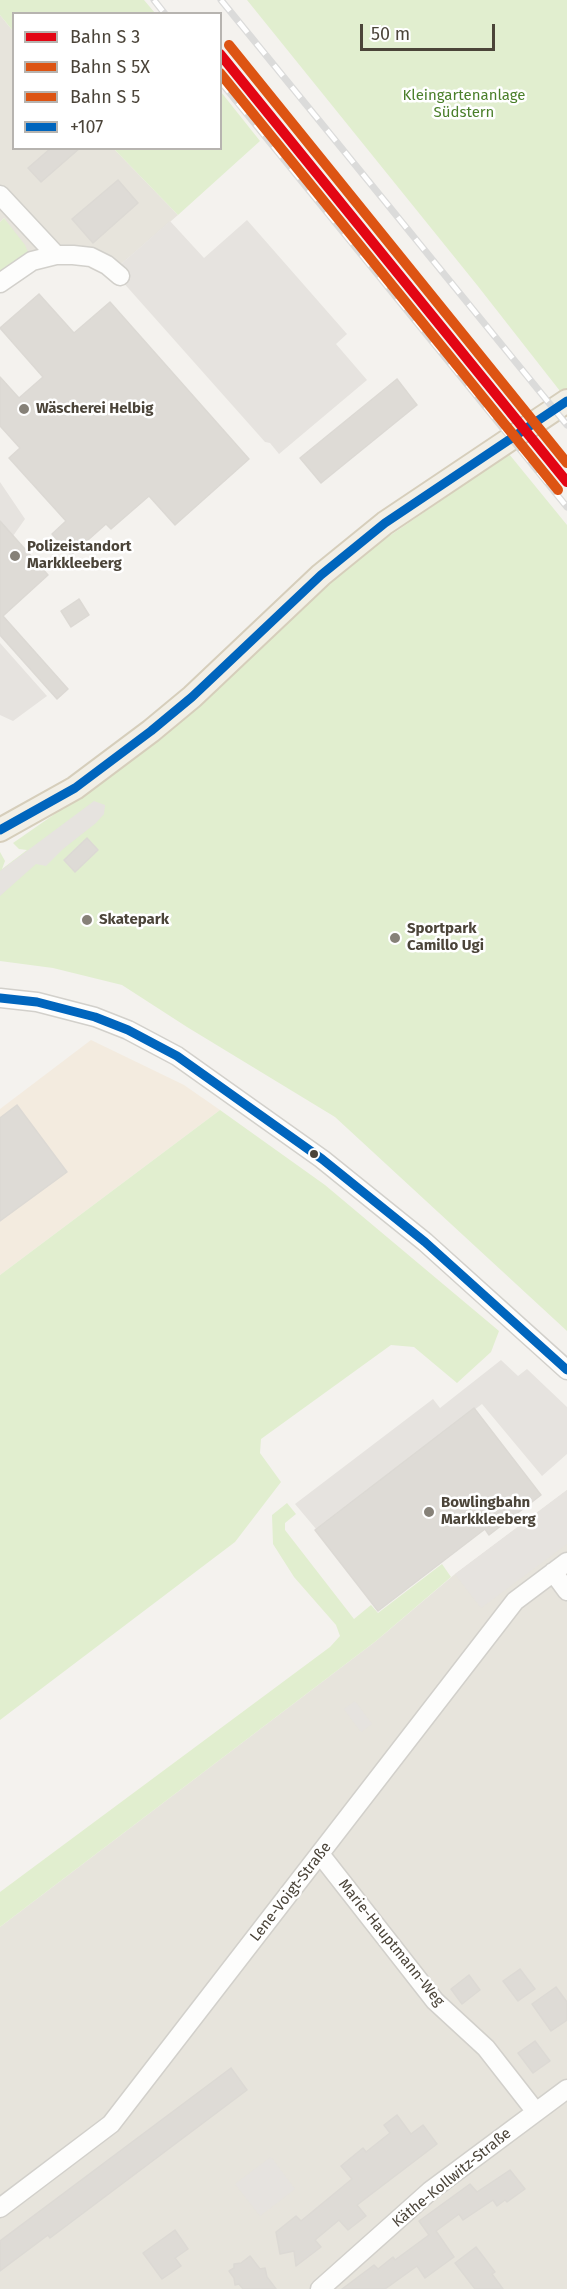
<!DOCTYPE html>
<meta charset="utf-8">
<style>
body{margin:0}
#map{position:relative;width:567px;height:2289px;overflow:hidden;background:#f4f2ee;font-family:"Fira Sans",sans-serif}
canvas{display:block}
.legend{position:absolute;left:12px;top:12px;width:210px;height:138px;box-sizing:border-box;background:#fff;border:2px solid #b7b4b0;margin:0;padding:8px 10px;list-style:none;font-size:18px;color:#4b4439}
.legend li{display:flex;align-items:center;gap:12px;height:30px}
.legend b{width:30px;border:2px solid #b7b4b0}
.scale{position:absolute;left:360px;top:24px;width:135px;height:27px;box-sizing:border-box;border:3px solid #4b4439;border-top:0;padding-left:8px;font-size:18px;line-height:21px;white-space:nowrap;color:#4b4439;-webkit-text-stroke:4px #fff;paint-order:stroke}
</style>
<div id="map">
<canvas width="567" height="2289"></canvas>
<ul class="legend">
<li><b style="height:8px;background:#e30614"></b>Bahn S 3</li>
<li><b style="height:8px;background:#dd5413"></b>Bahn S 5X</li>
<li><b style="height:8px;background:#dd5413"></b>Bahn S 5</li>
<li><b style="height:8px;background:#0065bd"></b>+107</li>
</ul>
<div class="scale">50 m</div>
</div>
<script>
const c = document.querySelector('canvas').getContext('2d');
c.lineJoin = 'round';
function paint(path, color) { c.fillStyle = color; c.fill(path, 'evenodd'); }
const toPath = rows => new Path2D(rows.map(r => 'M' + r).join(''));
function stroke(path, color, width, dash) { c.strokeStyle = color; c.lineWidth = width; c.lineCap = dash ? 'butt' : 'round'; c.setLineDash(dash || []); c.stroke(path); }
function write(font, color, halo, rows, align = 'center') {
  c.font = font + ' "Fira Sans",sans-serif'; c.lineWidth = 5; c.setLineDash([]); c.textBaseline = 'middle'; c.strokeStyle = halo; c.fillStyle = color; for (const [text, x, y, turn = 0] of rows) {
    c.save(); c.translate(x, y); c.rotate((+turn || 0) * Math.PI / 180); c.textAlign = isNaN(turn) ? turn : align; if (halo) c.strokeText(text, 0, 0); c.fillText(text, 0, 0); c.restore();
  }
}
paint(toPath([
 [0,15,13,31,14,148,114,149,178,215,113,271,107,265,32,261,4,218,0,222],
 [567,1490,567,2289,0,2289,0,1927,376,1641,455,1574]
]), '#e7e4dc');
paint(toPath([
 [91,1040,184,1085,220,1110,0,1275,0,1109]
]), '#f3ebdf');
paint(toPath([
 [0,0,144,0,155,13,14,14,13,31,0,15],
 [247,0,567,0,567,400,477,285],
 [221,92,260,141,178,215,114,149,220,148],
 [4,218,25,245,32,261,0,283,0,222],
 [509,454,567,525,567,1331,335,1117,187,1027,122,985,53,968,0,961,0,852,5,861,2,869,27,850,19,849,13,843,105,779,198,706,309,602,366,552],
 [220,1110,325,1185,499,1331,491,1352,457,1383,414,1347,391,1345,261,1439,260,1453,281,1482,235,1542,0,1720,0,1275],
 [287,1503,296,1514,285,1523,285,1530,354,1619,371,1605,378,1613,442,1564,451,1577,376,1641,0,1927,0,1892,330,1647,340,1636,336,1625,294,1577,273,1544,272,1515]
]), '#e1eecf');
paint(toPath([
 [247,220,347,334,336,344,367,380,279,454,270,443,265,442,113,271,170,221,204,258],
 [0,482,25,519,13,536,0,521],
 [0,643,47,696,13,721,0,715],
 [94,801,105,805,104,814,96,823,63,849,46,866,36,864,0,896,0,871],
 [501,1360,518,1376,527,1369,567,1407,567,1454,542,1476,482,1404,316,1529,295,1504,433,1399,440,1408],
 [567,1490,567,1544,481,1608,455,1574],
 [355,1701,372,1724,361,1732,344,1709],
 [271,2157,295,2189,260,2216,235,2184]
]), '#e6e3df');
const building = toPath([
 [51,148,80,148,41,182,28,168,51,148],
 [118,180,138,203,93,243,72,219,118,180],
 [39,294,74,333,110,302,249,459,175,525,149,496,111,529,106,524,71,555,52,534,66,521,9,458,20,448,0,426,0,377,19,398,43,377,0,328,39,294],
 [397,379,417,405,321,483,300,458,397,379],
 [0,521,48,575,3,616,68,689,57,699,0,635,0,521],
 [79,599,89,615,71,627,61,611,79,599],
 [87,838,98,850,75,872,64,860,87,838],
 [17,1105,67,1172,0,1221,0,1118,17,1105],
 [474,1408,541,1495,489,1535,485,1529,378,1611,315,1530,474,1408],
 [520,1969,535,1989,518,2001,503,1981,520,1969],
 [469,1975,480,1990,462,2004,451,1989,469,1975],
 [556,1987,567,2002,567,2020,551,2031,532,2004,556,1987],
 [535,2041,550,2061,533,2073,518,2053,535,2041],
 [231,2068,247,2090,50,2238,48,2235,0,2271,0,2241,231,2068],
 [397,2115,411,2134,423,2125,437,2144,357,2205,366,2216,348,2230,339,2220,315,2240,321,2247,296,2266,294,2251,280,2254,276,2232,296,2216,301,2221,352,2179,341,2166,363,2148,366,2152,390,2133,384,2125,397,2115],
 [510,2170,525,2189,507,2202,505,2200,497,2206,493,2200,463,2220,459,2214,436,2231,454,2257,425,2278,417,2266,385,2289,342,2289,374,2265,378,2269,393,2257,395,2260,429,2235,419,2221,470,2184,477,2192,510,2170],
 [175,2230,188,2249,175,2258,181,2266,162,2279,143,2253,175,2230],
 [476,2247,495,2272,492,2274,503,2289,475,2289,455,2263,476,2247],
 [250,2256,260,2269,265,2268,267,2277,276,2289,243,2289,239,2284,235,2285,234,2278,229,2271,234,2268,234,2264,241,2263,250,2256]
]);
paint(building, '#dedbd6');
stroke(building, '#dcd9d4', 1.5);
const minor = toPath([
 [0,195,56,255],
 [0,283,32,261,56,255,73,255,91,257,107,265,120,276],
 [0,998,37,1002,95,1017,128,1030,177,1056,322,1159,425,1242,567,1370],
 [553,1572,567,1591],
 [320,1854,435,2001,486,2048,536,2112],
 [0,2208,111,2124,515,1601,567,1562],
 [320,2289,430,2191,567,2089]
]);
const major = toPath([
 [0,830,75,788,151,731,192,697,321,575,385,523,567,401]
]);
stroke(minor, '#d2d0cb', 21);
stroke(major, '#d6cebb', 26);
stroke(minor, '#fdfdfc', 18);
stroke(major, '#f2efe6', 22);
const rail = toPath([
 [154,0,165,14],
 [221,0,567,425],
 [220,81,567,507]
]);
stroke(rail, '#dbdbda', 7);
stroke(rail, '#fff', 4.5, [14]);
stroke(toPath([
 [0,830,75,788,151,731,192,697,321,575,385,523,567,401],
 [0,998,37,1002,95,1017,128,1030,177,1056,322,1159,425,1242,567,1370]
]), '#0065bd', 9);
stroke(toPath([
 [220,54,567,482]
]), '#e30614', 10);
stroke(toPath([
 [220,73,558,490]
]), '#dd5413', 10);
stroke(toPath([
 [229,45,567,463]
]), '#dd5413', 10);
for (const [x, y, r, color] of [
 [24,409,6,"#868178"],
 [15,556,6,"#868178"],
 [87,920,6,"#868178"],
 [395,938,6,"#868178"],
 [314,1154,5,"#4b4439"],
 [429,1512,6,"#868178"]
]) { const dot = new Path2D(); dot.arc(x, y, r, 0, 2 * Math.PI); c.fillStyle = color; c.fill(dot); stroke(dot, '#fff', 2); }
write('15px', '#4a7f2a', '#fff', [
 ["Kleingartenanlage",464,96],
 ["Südstern",464,113]
]);
write('bold 15px', '#4b4439', '#fff', [
 ["Wäscherei Helbig",36,409],
 ["Polizeistandort",27,547],
 ["Markkleeberg",27,564],
 ["Skatepark",99,920],
 ["Sportpark",407,929],
 ["Camillo Ugi",407,946],
 ["Bowlingbahn",441,1503],
 ["Markkleeberg",441,1520]
], 'left');
write('15px', '#4b4439', '#fff', [
 ["Lene-Voigt-Straße",291,1892,-52],
 ["Marie-Hauptmann-Weg",391,1943,51],
 ["Käthe-Kollwitz-Straße",452,2178,-39]
]);
</script>
